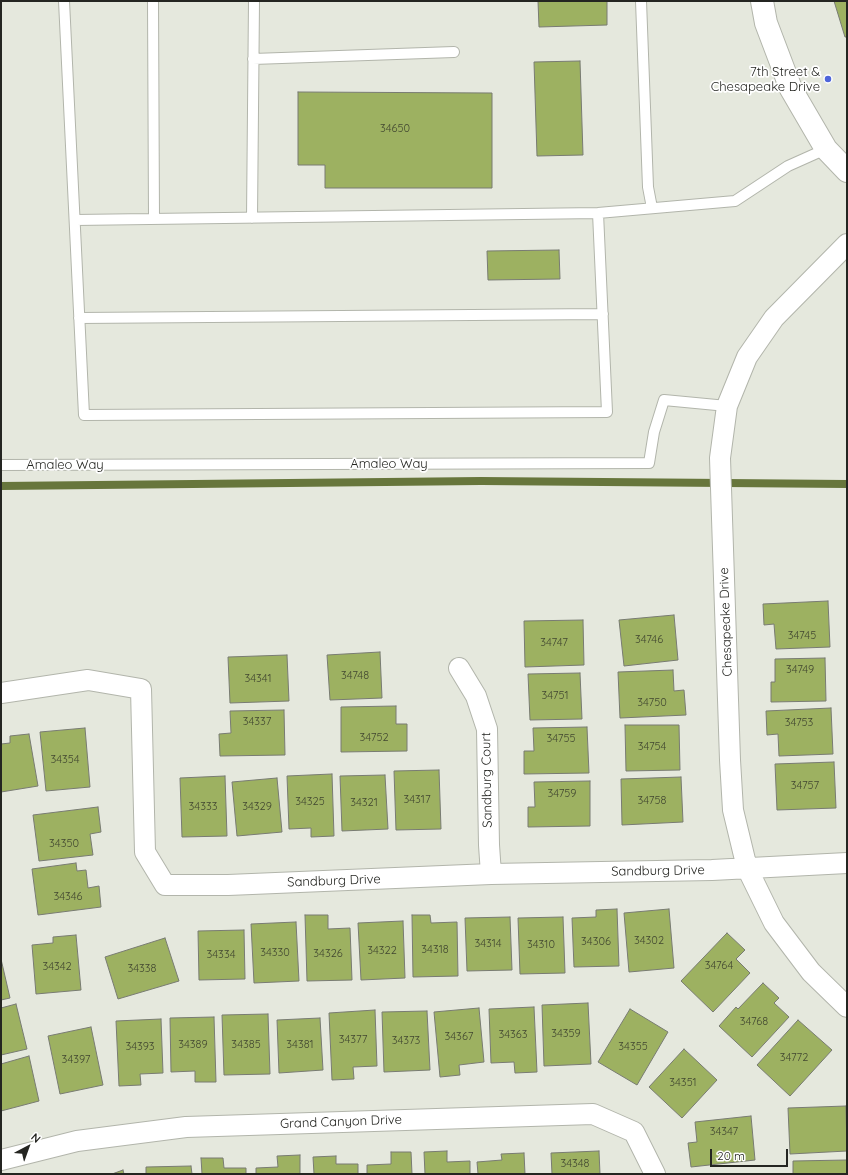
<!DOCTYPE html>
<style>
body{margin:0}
#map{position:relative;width:848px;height:1175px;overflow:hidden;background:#e5e8dd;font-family:Quicksand,sans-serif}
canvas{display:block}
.frame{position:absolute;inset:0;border:2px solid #242521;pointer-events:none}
.north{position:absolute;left:8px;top:1127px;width:40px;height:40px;-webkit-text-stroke:3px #fff;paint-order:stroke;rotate:41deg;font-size:11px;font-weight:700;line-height:16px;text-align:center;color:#242521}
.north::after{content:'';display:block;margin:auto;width:14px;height:18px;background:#242521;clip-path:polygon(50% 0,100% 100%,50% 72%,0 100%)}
.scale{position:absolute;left:710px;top:1149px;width:78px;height:18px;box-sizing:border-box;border:2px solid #242521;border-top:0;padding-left:5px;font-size:12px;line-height:14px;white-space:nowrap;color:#242521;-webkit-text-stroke:3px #fff;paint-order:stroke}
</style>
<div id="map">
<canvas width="848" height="1175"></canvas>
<div class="frame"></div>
<div class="north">N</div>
<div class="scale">20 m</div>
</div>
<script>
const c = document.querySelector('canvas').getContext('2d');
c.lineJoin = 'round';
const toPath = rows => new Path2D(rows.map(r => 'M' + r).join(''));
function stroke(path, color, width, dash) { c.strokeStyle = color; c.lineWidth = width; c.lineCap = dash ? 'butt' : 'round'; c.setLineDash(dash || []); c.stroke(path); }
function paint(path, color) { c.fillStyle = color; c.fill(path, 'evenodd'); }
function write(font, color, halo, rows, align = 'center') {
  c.font = font + ' Quicksand,sans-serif'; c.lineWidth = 3.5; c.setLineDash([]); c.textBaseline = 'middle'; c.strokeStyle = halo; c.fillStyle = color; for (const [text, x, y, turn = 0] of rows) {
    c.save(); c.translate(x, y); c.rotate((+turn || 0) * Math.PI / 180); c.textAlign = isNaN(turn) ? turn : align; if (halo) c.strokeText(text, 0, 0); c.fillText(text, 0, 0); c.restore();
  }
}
stroke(toPath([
 [1,486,481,481,847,484]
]), '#67763c', 8);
const building = toPath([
 [538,1,607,1,607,25,539,27,538,1],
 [834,1,847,1,847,37,845,37,834,1],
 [580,61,583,155,537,156,534,62,580,61],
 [298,92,492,93,492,188,325,188,325,165,298,165,298,92],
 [559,250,560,279,488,280,487,251,559,250],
 [828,601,830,647,776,649,774,624,764,625,763,604,828,601],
 [674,615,678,660,624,666,619,620,674,615],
 [583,620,584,665,525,667,524,621,583,620],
 [380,652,382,698,330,700,327,655,380,652],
 [287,655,289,701,230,703,228,657,287,655],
 [825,658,826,701,771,702,771,682,775,682,775,659,825,658],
 [673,670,674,691,684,690,686,715,620,718,618,672,673,670],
 [580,673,582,719,530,720,528,674,580,673],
 [396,706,396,724,407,724,407,751,341,752,341,707,396,706],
 [831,708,833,754,779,756,778,734,767,735,766,711,831,708],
 [284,710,285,755,220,756,219,734,231,733,230,711,284,710],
 [625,725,679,725,680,770,626,771,625,725],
 [587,727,589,773,524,774,524,751,534,751,533,728,587,727],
 [85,728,90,787,46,791,40,732,85,728],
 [29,734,38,786,1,792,1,744,10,743,10,736,29,734],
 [834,762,836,808,777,810,775,764,834,762],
 [439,770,441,829,396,830,394,771,439,770],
 [332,774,334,836,311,837,311,828,289,829,287,776,332,774],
 [385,775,388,829,342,831,340,776,385,775],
 [225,776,227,836,182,837,180,778,225,776],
 [681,777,683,822,622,825,621,779,681,777],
 [277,778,282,832,237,836,232,782,277,778],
 [590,781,590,826,528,827,528,807,535,807,534,782,590,781],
 [98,807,101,832,90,834,93,855,39,861,33,815,98,807],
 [76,863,77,871,86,870,88,888,99,886,101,907,38,915,32,869,76,863],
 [617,909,619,966,574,967,572,918,596,917,596,910,617,909],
 [669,909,674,968,629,972,624,913,669,909],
 [305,915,328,915,328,929,350,928,352,980,307,981,305,915],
 [412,915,430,915,431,923,457,922,458,976,413,977,412,915],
 [510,917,512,970,467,971,465,918,510,917],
 [563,917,565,973,520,974,518,918,563,917],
 [403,921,405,978,361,980,358,923,403,921],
 [296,922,299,981,254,983,251,924,296,922],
 [244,930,245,979,199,980,198,931,244,930],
 [727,933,745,950,736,959,750,973,713,1012,681,981,727,933],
 [76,935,81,990,36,994,32,945,53,943,53,937,76,935],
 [165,938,179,981,118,999,105,957,165,938],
 [1,959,10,998,1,1000,1,959],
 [763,983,779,998,774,1003,789,1017,752,1057,719,1026,736,1007,738,1009,763,983],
 [588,1003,591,1064,544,1066,542,1005,588,1003],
 [16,1004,27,1049,1,1055,1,1008,16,1004],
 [534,1007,537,1072,515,1073,514,1062,491,1063,489,1009,534,1007],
 [479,1008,484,1062,459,1065,460,1075,440,1077,434,1012,479,1008],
 [630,1009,668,1032,637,1085,598,1062,630,1009],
 [375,1010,377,1066,353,1067,354,1079,332,1080,329,1013,375,1010],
 [427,1011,430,1070,384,1072,382,1012,427,1011],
 [268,1014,270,1074,224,1075,222,1015,268,1014],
 [214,1017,216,1082,195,1082,195,1071,171,1072,170,1018,214,1017],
 [320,1018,323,1070,279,1073,277,1020,320,1018],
 [161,1019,163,1073,140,1074,141,1085,119,1086,116,1021,161,1019],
 [798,1020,832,1050,790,1096,757,1065,798,1020],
 [91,1027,103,1085,60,1094,48,1036,91,1027],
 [684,1049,717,1080,682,1118,649,1087,684,1049],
 [29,1056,39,1101,1,1111,1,1064,29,1056],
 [846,1106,847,1151,790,1154,788,1108,846,1106],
 [751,1116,755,1160,691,1167,688,1143,697,1142,695,1122,751,1116],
 [447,1151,447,1162,470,1161,470,1174,425,1174,424,1152,447,1151],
 [599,1151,600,1174,552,1174,551,1153,599,1151],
 [391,1152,411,1152,412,1174,367,1174,367,1165,391,1164,391,1152],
 [524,1153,525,1174,478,1174,477,1162,502,1160,501,1154,524,1153],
 [300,1155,300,1174,256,1174,256,1168,278,1167,277,1156,300,1155],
 [336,1156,336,1164,358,1164,358,1174,314,1174,313,1157,336,1156],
 [201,1158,223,1158,224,1168,246,1168,246,1174,202,1174,201,1158],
 [847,1160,847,1174,793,1174,793,1161,847,1160],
 [191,1166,192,1174,146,1174,146,1167,191,1166],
 [123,1170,124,1174,112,1174,123,1170]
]);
paint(building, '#9db161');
stroke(building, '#787b72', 1);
const service = toPath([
 [64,1,84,415,607,412,598,213],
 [153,1,154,219],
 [641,1,648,187,652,208],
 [253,59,454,52],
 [252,218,254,1],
 [75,220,598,213,735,201,788,166,826,149],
 [79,318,603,314],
 [1,465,649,463,654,432,664,400,727,406]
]);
const minor = toPath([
 [847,244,774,318,747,357,727,406,720,458,730,760,733,810,747,868,774,923,811,972,847,1007],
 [459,668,476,696,487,729,489,845,491,874],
 [1,693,88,680,141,689,145,852,165,885,228,885,491,874,712,870,847,863],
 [1,1160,77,1141,186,1127,593,1114,634,1132,655,1174]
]);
const tertiary = toPath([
 [762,1,766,23,791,89,826,149,847,171]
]);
stroke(service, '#b2b5ab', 12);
stroke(minor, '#b2b5ab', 22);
stroke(tertiary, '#b2b5ab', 24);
stroke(service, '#fff', 10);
stroke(minor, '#fff', 20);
stroke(tertiary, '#fff', 22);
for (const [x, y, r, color] of [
 [828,79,4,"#4e65da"]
]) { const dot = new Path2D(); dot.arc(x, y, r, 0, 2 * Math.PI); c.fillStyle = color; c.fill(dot); stroke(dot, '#fff', 1.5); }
write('11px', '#424831', null, [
 ["34650",395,129],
 ["34745",802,636],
 ["34746",649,640],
 ["34747",554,643],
 ["34749",800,670],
 ["34748",355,676],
 ["34341",258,679],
 ["34751",555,696],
 ["34750",652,703],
 ["34337",257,722],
 ["34753",799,723],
 ["34752",374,738],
 ["34755",561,739],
 ["34754",652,747],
 ["34354",65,760],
 ["34757",805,786],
 ["34759",562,794],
 ["34317",417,800],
 ["34758",652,801],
 ["34325",310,802],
 ["34321",364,803],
 ["34333",203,807],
 ["34329",257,807],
 ["34350",64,844],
 ["34346",68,897],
 ["34302",649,941],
 ["34306",596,942],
 ["34314",488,944],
 ["34310",541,945],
 ["34318",435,950],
 ["34322",382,951],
 ["34330",275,953],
 ["34326",328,954],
 ["34334",221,955],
 ["34764",719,966],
 ["34342",57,967],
 ["34338",142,969],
 ["34768",754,1022],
 ["34359",566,1034],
 ["34363",513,1035],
 ["34367",459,1037],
 ["34377",353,1040],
 ["34373",406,1041],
 ["34389",193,1045],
 ["34385",246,1045],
 ["34381",300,1045],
 ["34393",140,1047],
 ["34355",633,1047],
 ["34772",794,1058],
 ["34397",76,1060],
 ["34351",683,1083],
 ["34347",724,1132],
 ["34348",575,1164]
]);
write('13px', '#242521', '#fff', [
 ["7th Street &",820,72],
 ["Chesapeake Drive",820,87]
], 'right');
write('13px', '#242521', '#fff', [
 ["Amaleo Way",389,464],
 ["Amaleo Way",65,465],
 ["Chesapeake Drive",726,622,-92],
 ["Sandburg Court",487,780,-91],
 ["Sandburg Drive",658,871,-1],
 ["Sandburg Drive",334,881,-2],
 ["Grand Canyon Drive",341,1122,-2]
]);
</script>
